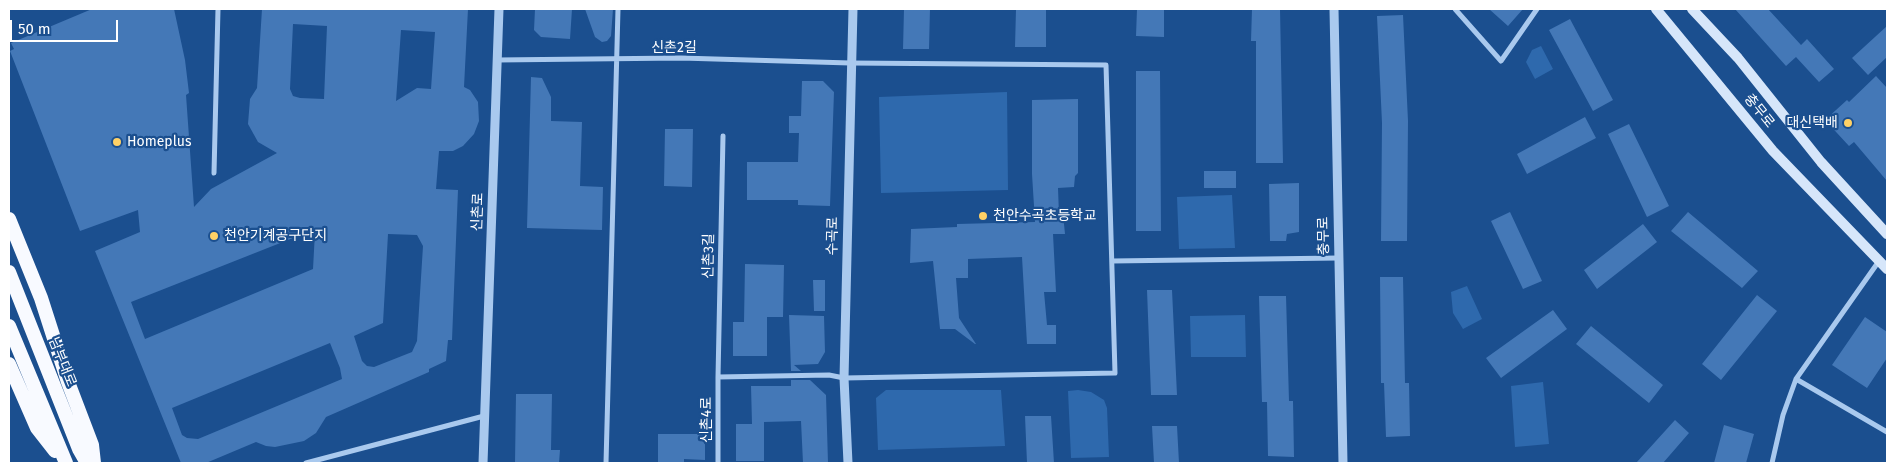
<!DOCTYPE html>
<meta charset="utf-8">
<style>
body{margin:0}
#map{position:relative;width:1896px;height:472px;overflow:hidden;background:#1b4f8f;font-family:"Fira Sans",sans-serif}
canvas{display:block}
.frame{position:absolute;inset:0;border:10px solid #fff;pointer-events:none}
.scale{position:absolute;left:10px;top:20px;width:108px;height:22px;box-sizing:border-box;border:2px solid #fff;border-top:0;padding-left:6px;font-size:15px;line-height:18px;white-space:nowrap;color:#fff;-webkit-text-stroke:4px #1b4f8f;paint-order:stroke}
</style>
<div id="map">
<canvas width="1896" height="472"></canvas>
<div class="frame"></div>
<div class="scale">50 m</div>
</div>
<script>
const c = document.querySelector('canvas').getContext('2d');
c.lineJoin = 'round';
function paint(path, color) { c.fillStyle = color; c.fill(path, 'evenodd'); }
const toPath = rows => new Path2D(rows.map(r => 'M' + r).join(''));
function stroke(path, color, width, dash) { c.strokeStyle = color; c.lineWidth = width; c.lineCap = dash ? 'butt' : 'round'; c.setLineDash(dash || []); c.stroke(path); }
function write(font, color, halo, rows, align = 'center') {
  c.font = font + ' "Fira Sans","Noto Sans KR",sans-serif'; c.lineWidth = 4.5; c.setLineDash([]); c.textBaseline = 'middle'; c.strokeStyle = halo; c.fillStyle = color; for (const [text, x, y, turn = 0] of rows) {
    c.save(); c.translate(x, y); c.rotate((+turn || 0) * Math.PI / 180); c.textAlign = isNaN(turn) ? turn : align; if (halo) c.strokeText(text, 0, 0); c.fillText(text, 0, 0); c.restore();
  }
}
paint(toPath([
 [1541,46,1553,69,1535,79,1526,62,1532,50],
 [1007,92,1008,190,881,193,879,97],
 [1232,195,1235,248,1179,249,1177,197],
 [1467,286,1482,319,1463,329,1453,313,1451,292],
 [1245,315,1246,357,1191,357,1190,316],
 [1543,382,1549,444,1515,447,1511,386],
 [886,390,1001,390,1005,446,878,450,876,398],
 [1078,390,1091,392,1104,400,1107,408,1109,457,1071,458,1068,391]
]), '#2e69ad');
paint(toPath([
 [92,9,174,9,185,60,189,93,186,95,194,207,211,189,277,153,258,142,248,124,250,99,257,88,262,9,468,9,464,87,470,90,478,102,479,121,474,134,463,146,453,151,439,151,436,189,458,190,452,340,448,340,446,361,429,369,429,372,326,417,316,433,304,441,275,447,266,446,256,442,206,463,181,463,95,251,140,232,138,210,80,231,10,51,14,49,11,43],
 [293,24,327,26,324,99,300,98,293,96,290,89],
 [401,30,435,32,431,89,417,88,396,101],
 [315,232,313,269,145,339,131,302,298,236],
 [388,234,417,235,423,246,417,341,412,352,374,367,367,366,362,361,354,336,383,323],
 [330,343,340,368,342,379,198,439,187,438,182,435,172,408],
 [535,9,572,9,570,39,541,37,534,30],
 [585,9,613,9,611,36,607,41,602,42,595,37],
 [904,9,930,9,929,49,903,49],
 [1016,9,1046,9,1046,47,1015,47],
 [1137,9,1164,9,1164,37,1136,36],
 [1252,9,1280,9,1283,163,1256,163,1256,41,1251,41],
 [1489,9,1523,9,1508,26],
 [1735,9,1768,9,1801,45,1807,39,1834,69,1819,82,1796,57,1786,66],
 [1403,15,1408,121,1407,241,1381,241,1382,123,1377,16],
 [1570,19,1613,100,1593,111,1549,30],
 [1887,26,1887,57,1868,75,1852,58],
 [1136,71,1160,71,1161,231,1136,231],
 [1876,76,1887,88,1887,181,1854,142,1849,146,1825,120,1847,100,1849,102],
 [531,77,542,78,551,97,551,121,582,122,580,186,603,187,602,230,527,228],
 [802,81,823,81,834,92,830,206,798,205,798,200,747,200,747,162,798,162,799,133,789,133,789,116,801,116],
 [1078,99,1078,173,1075,176,1074,187,1058,188,1059,215,1063,214,1065,234,1053,234,1056,292,1044,292,1047,325,1056,325,1056,344,1027,344,1022,257,968,259,968,278,956,278,959,318,976,344,975,344,955,329,940,329,933,261,910,263,911,229,957,227,957,224,1035,222,1032,174,1032,100],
 [1585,117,1596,138,1527,174,1517,154],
 [1629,124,1669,206,1647,217,1608,134],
 [665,129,693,129,692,187,664,186],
 [1204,171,1236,171,1236,188,1204,188],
 [1299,183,1299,232,1287,234,1286,241,1270,241,1269,184],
 [1510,212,1542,281,1523,289,1491,221],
 [1688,212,1758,271,1742,288,1671,231],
 [1643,224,1657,242,1597,289,1584,270],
 [745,264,784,265,783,317,767,317,767,356,733,356,733,322,744,322],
 [1380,277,1403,277,1405,383,1409,383,1410,436,1386,437,1384,383,1381,383],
 [813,280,825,280,825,311,814,311],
 [1147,290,1172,290,1177,395,1151,395],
 [1757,295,1777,311,1721,380,1702,364],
 [1259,296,1286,296,1289,401,1293,401,1294,457,1268,456,1267,402,1262,402],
 [1553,310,1567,329,1501,378,1486,358],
 [789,315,824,316,825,352,818,364,794,365,801,371,791,371],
 [1865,317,1887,332,1887,358,1867,388,1832,365],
 [1591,326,1663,385,1649,403,1576,344],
 [791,380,810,380,826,395,828,463,803,463,801,421,764,422,764,461,736,461,736,424,752,424,751,386,791,386],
 [516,394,552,394,551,450,560,450,559,463,515,463],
 [1025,416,1051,416,1054,463,1027,463],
 [1675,420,1689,433,1663,463,1636,463],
 [1724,425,1754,434,1746,463,1714,463],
 [1152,426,1177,426,1179,463,1154,463],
 [658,434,705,434,705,460,684,459,684,463,658,463]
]), '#4478b7');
stroke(toPath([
 [1455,9,1501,61,1537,9],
 [497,60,681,58,850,63,1106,65,1115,373,844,378,829,375,718,377],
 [214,173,218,9],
 [1112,261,1338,258],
 [1796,379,1887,432],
 [306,463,484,416],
 [606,463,618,9],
 [718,463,718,377,723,136],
 [1772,463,1783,415,1796,379,1879,261]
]), '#a9c9ee', 5);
stroke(toPath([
 [1334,9,1343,463],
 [483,463,499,9],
 [848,463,844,378,853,9]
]), '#a9c9ee', 9);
stroke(toPath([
 [1656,9,1773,151,1887,269],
 [1692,9,1738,58,1821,162,1887,234]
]), '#d6e6fa', 10);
stroke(toPath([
 [9,219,41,298,68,382,92,445,94,463],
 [9,272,79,449,87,463],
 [9,326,66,463],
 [9,364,37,428,55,451]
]), '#f8faff', 14);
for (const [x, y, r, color] of [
 [1848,123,5,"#ffd166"],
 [117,142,5,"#ffd166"],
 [983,216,5,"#ffd166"],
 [214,236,5,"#ffd166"]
]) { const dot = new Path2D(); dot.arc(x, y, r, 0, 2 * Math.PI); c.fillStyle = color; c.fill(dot); stroke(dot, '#1b4f8f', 2); }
write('14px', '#fff', '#1b4f8f', [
 ["신촌2길",674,48],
 ["충무로",1759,111,51],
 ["신촌로",478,212,-88],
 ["수곡로",833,236,-89],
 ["충무로",1324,236,-91],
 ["신촌3길",709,256,-89],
 ["남부대로",62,362,68],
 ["신촌4로",707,420,-90]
]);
write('14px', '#fff', '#1b4f8f', [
 ["대신택배",1838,123,"right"],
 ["Homeplus",127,142],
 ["천안수곡초등학교",993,216],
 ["천안기계공구단지",224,236]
], 'left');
</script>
